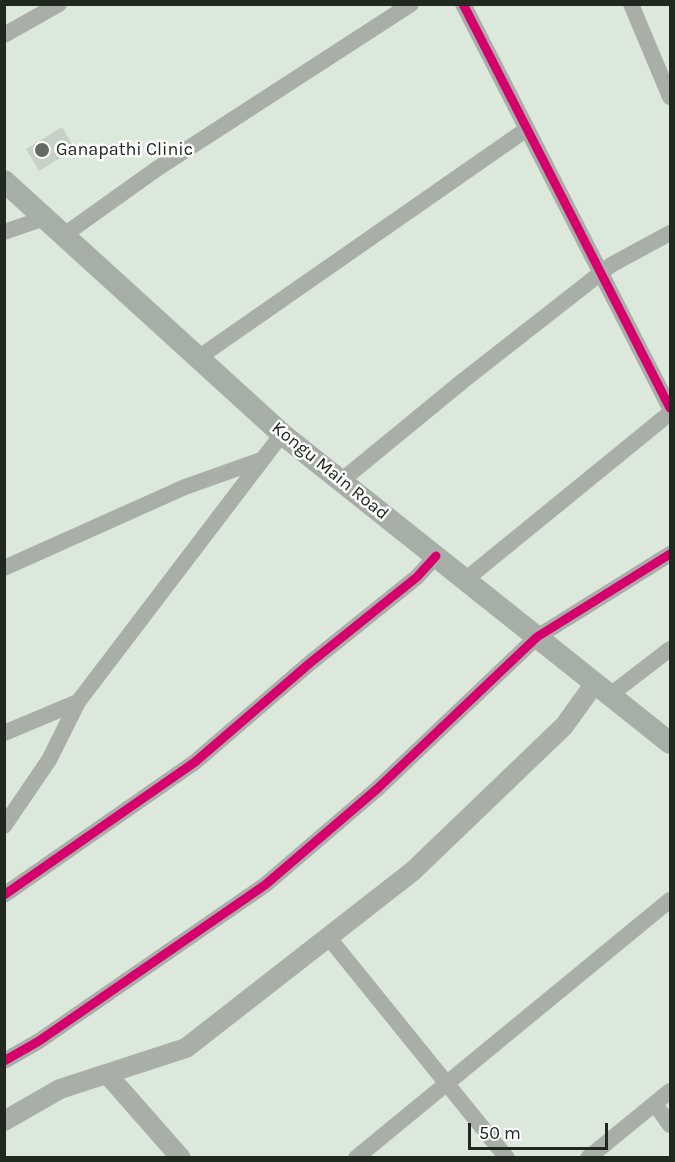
<!DOCTYPE html>
<style>
body{margin:0}
#map{position:relative;width:675px;height:1162px;overflow:hidden;background:#dde8dc;font-family:Karla,sans-serif}
canvas{display:block}
.frame{position:absolute;inset:0;border:6px solid #212820;pointer-events:none}
.scale{position:absolute;left:468px;top:1123px;width:140px;height:27px;box-sizing:border-box;border:3px solid #212820;border-top:0;padding-left:8px;font-size:18px;line-height:21px;white-space:nowrap;color:#212820;-webkit-text-stroke:4px #fff;paint-order:stroke}
</style>
<div id="map">
<canvas width="675" height="1162"></canvas>
<div class="frame"></div>
<div class="scale">50 m</div>
</div>
<script>
const c = document.querySelector('canvas').getContext('2d');
c.lineJoin = 'round';
function paint(path, color) { c.fillStyle = color; c.fill(path, 'evenodd'); }
const toPath = rows => new Path2D(rows.map(r => 'M' + r).join(''));
function stroke(path, color, width, dash) { c.strokeStyle = color; c.lineWidth = width; c.lineCap = dash ? 'butt' : 'round'; c.setLineDash(dash || []); c.stroke(path); }
function write(font, color, halo, rows, align = 'center') {
  c.font = font + ' Karla,sans-serif'; c.lineWidth = 5; c.setLineDash([]); c.textBaseline = 'middle'; c.strokeStyle = halo; c.fillStyle = color; for (const [text, x, y, turn = 0] of rows) {
    c.save(); c.translate(x, y); c.rotate((+turn || 0) * Math.PI / 180); c.textAlign = isNaN(turn) ? turn : align; if (halo) c.strokeText(text, 0, 0); c.fillText(text, 0, 0); c.restore();
  }
}
paint(toPath([
 [62,127,75,149,39,171,26,149]
]), '#c8d1c7');
stroke(toPath([
 [463,4,670,408],
 [631,4,670,97],
 [4,35,59,4],
 [4,232,45,218],
 [64,235,158,168,411,4],
 [198,358,527,129],
 [341,481,464,380,611,265,670,233],
 [4,568,185,487,261,460],
 [465,580,670,413],
 [610,695,670,649],
 [4,733,78,702,282,434],
 [4,826,49,760,78,702],
 [4,895,195,762,310,663,417,577,436,556],
 [329,938,507,1158],
 [4,1061,39,1041,265,885,377,789,537,637,670,554],
 [655,1104,670,1125],
 [356,1158,670,900],
 [588,1158,670,1091]
]), '#a9aea9', 16);
stroke(toPath([
 [107,1074,181,1158],
 [4,1121,60,1089,186,1048,413,871,564,726,595,683]
]), '#a9aea9', 20);
stroke(toPath([
 [4,181,282,434,670,743]
]), '#a7ada7', 22);
stroke(toPath([
 [463,4,670,408],
 [4,895,195,762,310,663,417,577,436,556],
 [4,1061,39,1041,265,885,377,789,537,637,670,554]
]), '#d6006c', 9);
for (const [x, y, r, color] of [
 [42,150,8,"#636b62"]
]) { const dot = new Path2D(); dot.arc(x, y, r, 0, 2 * Math.PI); c.fillStyle = color; c.fill(dot); stroke(dot, '#fff', 2); }
write('18px', '#212820', '#fff', [
 ["Ganapathi Clinic",56,150]
], 'left');
write('18px', '#212820', '#fff', [
 ["Kongu Main Road",330,471,39]
]);
</script>
